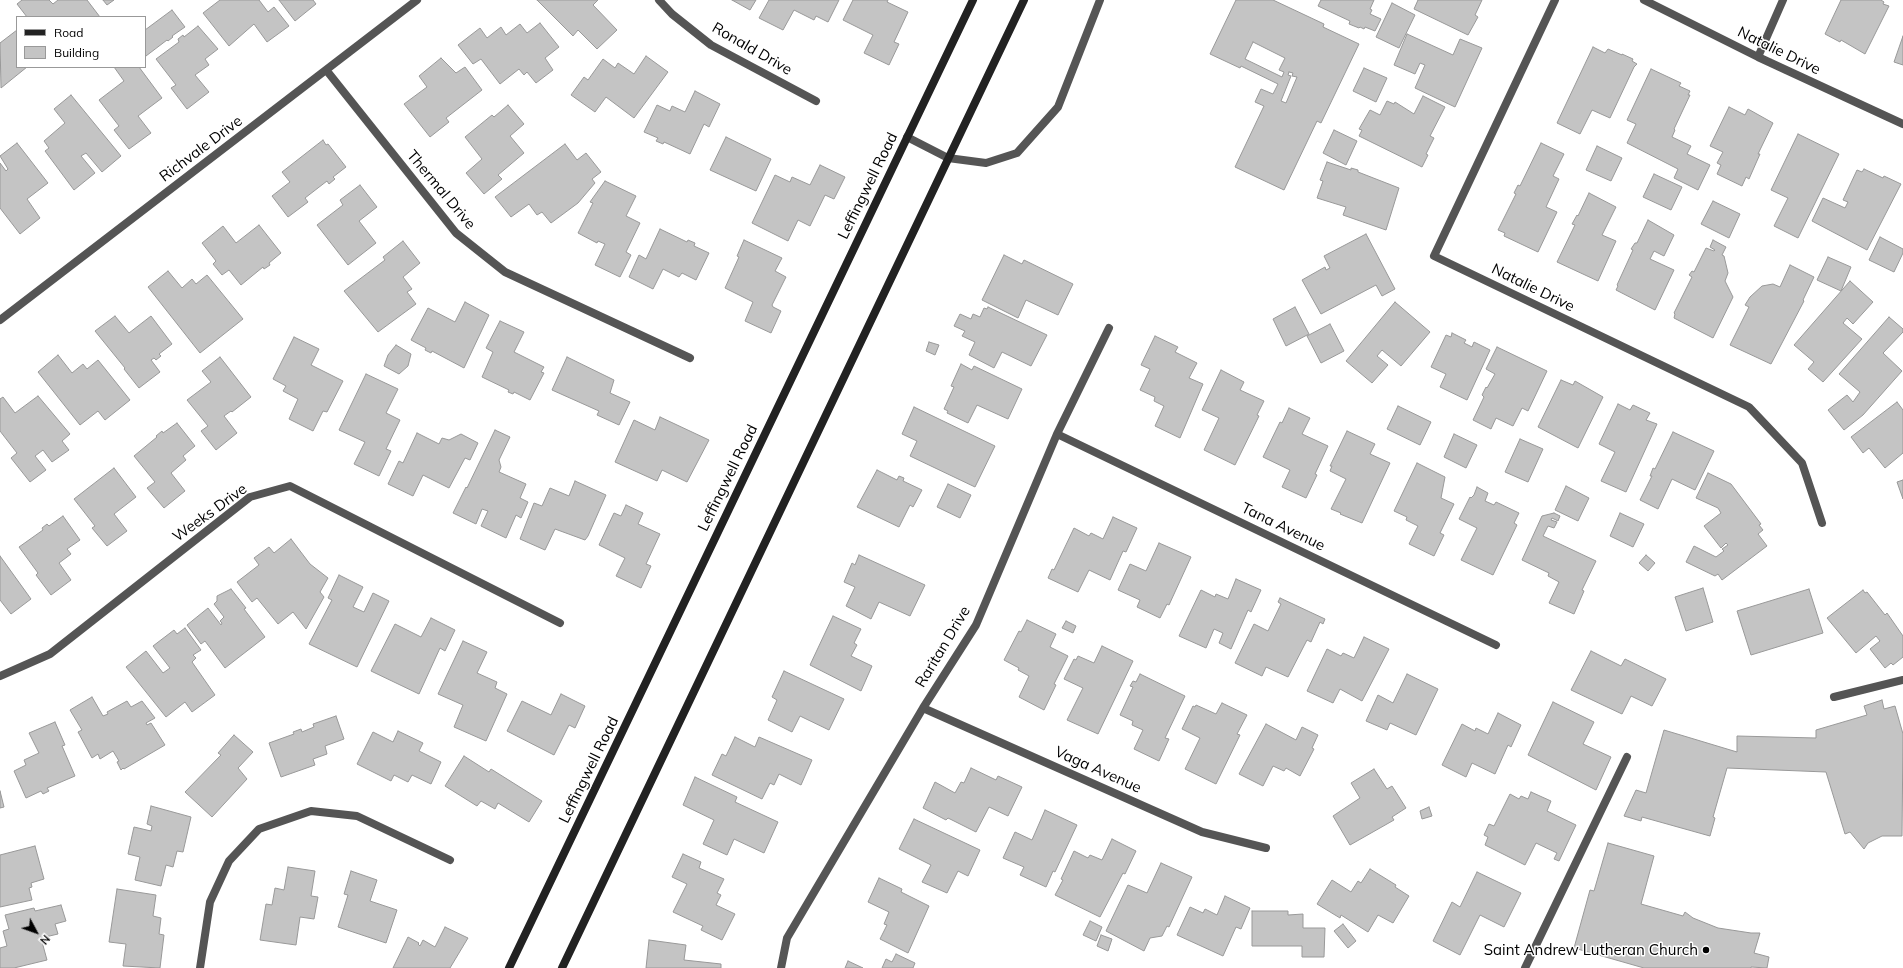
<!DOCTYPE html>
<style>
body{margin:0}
#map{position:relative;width:1903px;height:968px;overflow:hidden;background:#fff;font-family:Mulish,sans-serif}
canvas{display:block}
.legend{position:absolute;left:16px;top:16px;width:130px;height:52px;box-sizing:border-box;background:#fff;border:1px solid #999;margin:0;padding:5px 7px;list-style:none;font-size:12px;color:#000}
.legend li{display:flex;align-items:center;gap:8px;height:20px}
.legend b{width:20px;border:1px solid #999}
.north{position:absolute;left:16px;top:912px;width:40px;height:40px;-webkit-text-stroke:3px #fff;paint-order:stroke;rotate:131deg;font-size:11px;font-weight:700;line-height:16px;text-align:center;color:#000}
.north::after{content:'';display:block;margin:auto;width:14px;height:18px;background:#000;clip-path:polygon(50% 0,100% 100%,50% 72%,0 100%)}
</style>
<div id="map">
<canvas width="1903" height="968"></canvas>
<ul class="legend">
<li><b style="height:5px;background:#222"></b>Road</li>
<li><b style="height:11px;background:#c4c4c4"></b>Building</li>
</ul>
<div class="north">N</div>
</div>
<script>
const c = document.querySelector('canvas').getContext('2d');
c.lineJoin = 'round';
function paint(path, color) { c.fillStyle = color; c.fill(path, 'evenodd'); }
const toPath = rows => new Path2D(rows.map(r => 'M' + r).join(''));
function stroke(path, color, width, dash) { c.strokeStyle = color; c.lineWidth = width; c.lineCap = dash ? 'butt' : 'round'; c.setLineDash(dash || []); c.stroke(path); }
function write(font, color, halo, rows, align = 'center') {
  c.font = font + ' Mulish,sans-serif'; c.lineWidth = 3; c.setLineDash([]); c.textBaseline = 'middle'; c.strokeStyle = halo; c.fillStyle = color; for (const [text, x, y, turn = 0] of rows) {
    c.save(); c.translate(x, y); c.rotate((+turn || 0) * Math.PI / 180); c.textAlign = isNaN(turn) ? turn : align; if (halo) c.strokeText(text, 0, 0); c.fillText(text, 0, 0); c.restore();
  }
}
const building = toPath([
 [22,0,49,0,53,4,58,0,87,0,100,17,27,17,17,4,22,0],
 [103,0,114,0,107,5,103,0],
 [220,0,259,0,268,12,274,7,289,26,267,42,254,24,229,46,203,13,220,0],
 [279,0,313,0,316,4,295,21,279,0],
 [537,0,598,0,593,5,617,30,597,49,578,30,573,36,537,0],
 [732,0,756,0,750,10,732,0],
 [769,0,839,0,828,22,816,16,814,20,794,10,783,30,759,18,769,0],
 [853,0,888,0,887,2,908,12,894,42,899,44,889,65,864,53,873,35,843,20,853,0],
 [1236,0,1273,0,1324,24,1323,27,1359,44,1321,123,1317,121,1284,190,1235,167,1264,106,1255,102,1261,89,1273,94,1278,84,1241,66,1240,68,1210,54,1236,0],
 [1253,42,1285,58,1279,70,1284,72,1282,77,1245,59,1253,42],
 [1289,72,1293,73,1292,76,1297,77,1286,103,1281,101,1291,76,1288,75,1289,72],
 [1321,0,1374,0,1370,9,1372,10,1370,14,1381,19,1375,31,1365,27,1364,29,1360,27,1359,28,1349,24,1350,21,1318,6,1321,0],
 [1418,0,1482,0,1475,15,1478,17,1468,35,1414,9,1418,0],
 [1841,0,1881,0,1884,2,1883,4,1889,6,1865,54,1841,40,1840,42,1825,34,1841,0],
 [1392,3,1415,15,1399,48,1376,37,1392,3],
 [172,10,185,27,172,36,173,37,168,41,167,40,146,56,145,54,145,30,172,10],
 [540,23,559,47,545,58,553,70,536,83,527,72,524,75,519,69,500,84,481,59,473,64,458,45,480,28,487,38,501,27,506,35,520,24,527,33,540,23],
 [198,26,218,49,205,59,209,65,195,75,209,92,187,109,171,88,176,85,156,59,179,42,178,39,183,35,184,37,198,26],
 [17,30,17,67,27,67,1,88,0,43,17,30],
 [1407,34,1453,55,1460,39,1482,48,1455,107,1415,88,1425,65,1420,63,1415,74,1394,65,1407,34],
 [1903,36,1903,65,1894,62,1903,36],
 [1593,47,1605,53,1608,49,1622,55,1622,54,1633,59,1632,61,1637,64,1634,67,1610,118,1592,110,1580,134,1557,123,1593,47],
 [646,56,668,72,634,118,606,97,595,112,571,95,584,77,588,80,603,59,615,68,618,63,634,74,646,56],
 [441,58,456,73,465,67,482,90,446,118,449,122,430,137,404,104,427,87,419,76,441,58],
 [114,67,139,67,162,98,138,116,151,133,129,149,114,130,119,126,99,100,124,81,114,67],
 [1364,68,1387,78,1376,102,1353,91,1364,68],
 [1651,69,1681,83,1679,86,1690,91,1688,95,1690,95,1674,129,1675,130,1672,137,1691,146,1687,154,1710,165,1698,190,1674,178,1678,169,1627,143,1636,124,1627,120,1651,69],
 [695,91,720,104,709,127,704,124,690,154,664,142,663,144,656,141,658,138,644,132,657,105,670,111,672,106,685,112,695,91],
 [71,95,121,156,102,172,86,153,81,156,95,173,74,190,45,151,49,148,44,141,65,123,54,109,71,95],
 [1423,96,1445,107,1430,136,1434,138,1426,154,1428,155,1422,167,1359,136,1362,130,1359,129,1370,110,1380,115,1387,101,1394,104,1395,102,1414,114,1423,96],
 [508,105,524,124,510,136,524,153,498,175,502,179,484,194,466,173,482,159,465,137,492,115,494,117,508,105],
 [1729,107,1745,115,1748,109,1773,123,1758,154,1760,154,1749,179,1746,177,1742,186,1717,174,1721,165,1717,163,1723,152,1710,146,1729,107],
 [1334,130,1357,141,1346,165,1323,153,1334,130],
 [1798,134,1839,154,1798,238,1774,226,1788,198,1771,190,1798,134],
 [726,137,771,159,756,191,710,170,726,137],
 [323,140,326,145,328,144,346,167,333,177,335,179,329,184,327,181,305,198,308,202,288,217,272,196,290,182,282,172,323,140],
 [17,143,48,183,27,199,40,218,20,234,0,208,0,163,6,171,8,169,0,156,17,143],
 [1541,143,1564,154,1553,176,1559,179,1546,207,1557,212,1538,252,1504,236,1505,233,1498,230,1516,194,1514,193,1518,185,1520,186,1541,143],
 [565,144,577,160,586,153,601,172,592,179,595,183,578,203,551,223,542,212,537,215,529,204,511,217,495,197,565,144],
 [1597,146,1622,158,1611,181,1586,170,1597,146],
 [1327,162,1351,170,1351,168,1358,170,1358,172,1399,188,1386,230,1343,215,1346,207,1317,198,1323,181,1320,180,1327,162],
 [820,165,845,177,834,199,825,195,810,226,798,220,788,241,752,223,775,175,790,182,792,177,810,185,820,165],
 [1864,169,1883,178,1884,176,1901,184,1867,250,1812,221,1823,198,1845,208,1848,202,1843,200,1857,170,1862,172,1864,169],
 [1654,174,1682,187,1671,210,1643,197,1654,174],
 [605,181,636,196,626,216,640,223,626,252,631,255,620,277,595,265,605,244,598,241,597,243,578,233,593,203,590,202,605,181],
 [360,185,377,207,359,221,376,243,348,265,317,225,343,205,340,200,360,185],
 [1589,193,1616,207,1602,235,1616,241,1598,281,1557,262,1575,225,1572,224,1577,215,1578,216,1589,193],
 [1713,201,1740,214,1729,238,1701,224,1713,201],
 [1648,220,1674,235,1664,256,1654,251,1650,259,1674,270,1655,310,1616,290,1618,286,1617,285,1633,250,1631,249,1635,243,1637,243,1648,220],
 [259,225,281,253,269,263,270,265,264,269,263,267,241,285,229,270,222,275,213,264,216,261,202,243,223,226,236,243,259,225],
 [660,229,687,242,688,240,695,243,694,246,709,253,696,280,682,273,679,277,663,269,653,289,629,277,639,255,646,259,660,229],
 [1366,234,1395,289,1382,296,1376,285,1321,314,1302,280,1325,267,1326,270,1330,268,1324,256,1366,234],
 [1880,237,1903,249,1903,253,1894,272,1869,260,1880,237],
 [744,240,782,258,775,271,786,277,772,305,773,307,781,311,771,333,745,321,753,302,725,288,739,257,737,256,744,240],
 [1713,240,1726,247,1722,255,1724,256,1728,273,1725,281,1733,297,1713,338,1674,318,1675,314,1674,313,1692,277,1689,275,1692,271,1694,272,1706,248,1714,251,1715,250,1710,247,1713,240],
 [403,241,420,263,403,277,412,289,407,292,416,304,378,332,344,291,385,260,383,257,403,241],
 [1004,255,1022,264,1024,260,1073,284,1058,315,1026,300,1018,318,982,300,1004,255],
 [1828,257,1851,267,1841,291,1817,280,1828,257],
 [1790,265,1814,277,1803,300,1804,301,1771,364,1730,345,1749,307,1745,305,1750,297,1762,286,1773,284,1780,287,1790,265],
 [168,271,182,288,192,279,196,284,207,275,243,319,200,353,148,287,168,271],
 [1850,281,1873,302,1853,324,1847,318,1843,323,1862,339,1823,382,1808,369,1814,362,1794,345,1850,281],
 [465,302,489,315,464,368,432,351,431,353,425,350,426,348,411,340,428,308,455,322,465,302],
 [1395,302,1430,332,1401,366,1382,350,1377,356,1388,365,1372,383,1346,361,1395,302],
 [988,307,1047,335,1031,366,1002,352,994,368,969,355,975,342,962,336,965,331,954,326,960,314,971,319,973,314,980,317,984,308,987,309,988,307],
 [1295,307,1309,334,1286,346,1273,319,1295,307],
 [115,316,129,333,151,316,172,344,159,354,161,356,156,360,154,358,151,360,160,372,139,388,124,369,125,368,95,331,115,316],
 [1889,317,1903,329,1903,332,1883,353,1902,371,1863,415,1844,430,1828,410,1847,395,1853,402,1860,392,1839,374,1889,317],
 [500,321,524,332,514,352,544,367,541,372,544,373,530,400,514,392,513,394,508,392,509,390,482,377,493,352,486,348,500,321],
 [1330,324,1344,351,1321,363,1307,336,1330,324],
 [1452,333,1466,340,1464,343,1472,347,1474,342,1490,350,1467,400,1440,387,1446,374,1431,367,1446,335,1451,337,1452,333],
 [1155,336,1178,347,1175,352,1197,363,1189,378,1203,384,1180,438,1155,426,1164,406,1154,401,1155,397,1140,390,1150,369,1141,365,1155,336],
 [294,337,319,349,311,365,343,381,327,412,323,411,313,431,289,419,298,399,283,391,286,386,273,379,294,337],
 [929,342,939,345,935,355,926,351,929,342],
 [396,345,411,354,408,366,399,374,384,366,388,355,396,345],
 [1497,347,1547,371,1528,411,1522,408,1513,426,1496,418,1491,429,1473,420,1484,397,1482,395,1486,387,1487,388,1495,374,1486,369,1497,347],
 [58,355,72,373,83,364,87,369,98,360,130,400,105,420,98,411,80,425,38,372,58,355],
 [220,357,251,397,232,412,231,411,224,416,237,433,216,450,201,431,208,426,187,400,211,382,202,371,220,357],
 [567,357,614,380,610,393,630,402,619,425,597,415,599,411,552,390,567,357],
 [961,364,972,370,974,366,1022,389,1008,419,977,405,968,423,947,413,948,411,944,409,954,387,951,386,961,364],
 [1221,370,1244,382,1240,390,1264,401,1257,415,1259,416,1235,465,1204,450,1219,418,1202,410,1221,370],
 [366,374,398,389,386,413,400,420,386,449,391,451,379,476,354,464,365,442,339,430,366,374],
 [1561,380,1573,385,1575,381,1603,397,1578,448,1538,427,1561,380],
 [38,396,70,434,62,441,69,450,52,462,43,450,35,456,46,470,30,482,11,458,17,453,0,431,0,399,3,397,15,413,38,396],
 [1897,402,1903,410,1903,453,1885,468,1869,448,1863,453,1851,437,1897,402],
 [1618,404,1630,410,1633,405,1650,413,1646,420,1657,424,1626,492,1601,481,1615,452,1599,444,1618,404],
 [1398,406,1431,422,1420,445,1387,429,1398,406],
 [914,407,995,446,975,487,910,456,917,441,902,434,914,407],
 [1289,408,1310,418,1302,434,1328,446,1315,474,1317,475,1306,498,1282,487,1290,470,1263,457,1280,422,1282,423,1289,408],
 [660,417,709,440,687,482,662,470,657,481,615,462,634,420,655,430,660,417],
 [177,423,195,446,183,456,186,460,171,473,185,491,164,508,147,488,155,482,134,456,157,437,156,436,162,431,163,433,177,423],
 [495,430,510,437,499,460,501,467,499,472,526,484,520,498,528,502,521,518,516,515,506,538,481,526,488,511,482,509,476,524,453,513,466,487,467,488,495,430],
 [1347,431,1375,444,1370,454,1390,463,1362,523,1340,514,1341,513,1331,509,1346,479,1330,471,1332,466,1330,466,1347,431],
 [1673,432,1714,451,1695,490,1672,479,1658,509,1640,500,1652,476,1650,476,1653,468,1655,469,1673,432],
 [417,433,439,444,442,438,449,440,461,434,478,443,470,460,465,458,449,488,423,475,413,496,388,484,399,461,403,463,417,433],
 [1454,434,1477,445,1466,468,1444,457,1454,434],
 [1520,439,1543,449,1528,482,1505,472,1520,439],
 [1417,463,1445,477,1441,498,1454,504,1440,533,1444,535,1434,556,1409,544,1418,526,1406,520,1407,517,1394,511,1417,463],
 [114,468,136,497,114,514,127,531,107,546,92,528,95,526,74,499,114,468],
 [877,470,897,480,899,476,904,478,903,481,922,490,913,507,910,505,899,527,857,507,877,470],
 [1708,473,1731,484,1761,524,1759,525,1763,530,1758,534,1767,546,1722,580,1718,574,1715,576,1686,562,1694,546,1716,557,1724,551,1722,549,1728,545,1726,543,1721,548,1704,526,1721,513,1718,508,1696,498,1708,473],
 [1903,480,1903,499,1897,482,1903,480],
 [575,481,606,495,588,536,585,540,555,529,545,550,520,539,534,503,542,506,550,488,569,496,575,481],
 [948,484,971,495,960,518,937,507,948,484],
 [1566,486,1589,498,1578,521,1555,510,1566,486],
 [1477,487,1488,493,1485,501,1494,505,1496,502,1519,513,1514,523,1517,525,1493,575,1461,560,1477,528,1459,519,1470,497,1471,498,1474,495,1477,487],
 [626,505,643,513,638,524,660,534,646,564,651,566,641,588,616,576,625,558,599,545,614,513,621,516,626,505],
 [1554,513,1560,516,1558,521,1552,518,1551,520,1557,522,1554,528,1548,526,1543,536,1596,561,1582,590,1584,591,1574,614,1549,603,1559,582,1548,576,1549,573,1522,560,1542,516,1554,513],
 [1620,513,1644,524,1633,547,1610,536,1620,513],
 [63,516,80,540,67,549,71,554,59,563,71,580,51,595,36,575,38,573,19,547,43,530,42,528,47,524,49,526,63,516],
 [1113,517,1137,528,1126,552,1123,551,1110,580,1089,570,1078,592,1048,578,1052,569,1054,570,1074,528,1089,536,1091,533,1103,539,1113,517],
 [291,539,310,564,328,578,320,592,324,597,306,629,293,612,278,624,257,598,252,602,237,582,259,565,254,558,269,547,274,553,291,539],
 [1159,543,1191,557,1169,605,1167,604,1160,618,1137,607,1140,600,1118,590,1130,564,1146,571,1159,543],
 [859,555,925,585,910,616,879,602,871,619,846,606,855,587,844,582,852,563,855,565,859,555],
 [1646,555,1655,563,1648,571,1639,563,1646,555],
 [0,556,31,599,11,614,0,600,0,556],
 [339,575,363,587,353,607,364,612,373,593,389,601,357,667,309,644,332,600,328,598,339,575],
 [1236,579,1261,590,1251,612,1248,610,1231,649,1219,643,1223,633,1214,629,1206,648,1179,636,1201,590,1215,597,1216,594,1228,599,1236,579],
 [1703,588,1713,622,1686,631,1675,597,1703,588],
 [231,589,246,608,244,609,265,637,225,668,205,641,201,644,187,625,208,608,221,625,222,623,220,621,224,617,214,604,217,601,217,596,231,589],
 [1809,589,1823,633,1751,655,1737,611,1809,589],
 [1863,590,1865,593,1867,592,1885,615,1887,613,1903,636,1903,657,1893,665,1891,663,1885,668,1870,649,1880,641,1876,636,1856,653,1827,618,1863,590],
 [1280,598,1325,619,1323,624,1320,622,1311,642,1307,640,1288,677,1266,667,1262,676,1235,663,1254,624,1268,631,1281,604,1278,602,1280,598],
 [833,616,861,629,854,643,857,645,851,656,872,666,861,691,810,665,833,616],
 [431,618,455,630,445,651,440,648,419,694,371,671,395,624,421,637,431,618],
 [1027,620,1056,634,1050,647,1068,656,1054,684,1056,685,1044,710,1019,697,1029,676,1018,670,1019,668,1004,660,1019,631,1021,632,1027,620],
 [1066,621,1076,626,1073,633,1062,628,1066,621],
 [185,628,201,650,193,655,196,658,192,662,215,695,192,712,185,702,166,717,126,667,146,651,163,673,170,668,153,646,174,630,177,634,185,628],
 [1364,637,1389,649,1362,701,1340,689,1333,703,1307,691,1327,649,1341,656,1343,653,1354,658,1364,637],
 [463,641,487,652,477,673,497,682,495,688,507,694,486,741,454,727,463,705,438,694,463,641],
 [1102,646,1133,661,1098,734,1067,720,1083,688,1064,679,1074,659,1076,660,1078,656,1094,663,1102,646],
 [1591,651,1621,666,1625,659,1666,679,1652,706,1631,696,1622,714,1571,690,1591,651],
 [784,671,844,699,829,730,800,716,792,732,768,720,777,700,772,697,784,671],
 [1140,674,1185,696,1165,738,1169,739,1159,761,1134,749,1143,730,1132,725,1133,721,1120,715,1133,687,1130,686,1133,681,1136,682,1140,674],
 [1407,674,1438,689,1416,735,1390,723,1387,730,1366,721,1378,695,1393,703,1407,674],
 [561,694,585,706,575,728,569,725,554,755,507,731,522,701,551,715,561,694],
 [92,697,103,716,108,714,107,712,127,701,131,707,142,701,155,718,146,723,147,725,151,723,165,745,124,769,123,768,121,770,117,762,119,761,113,751,100,759,98,754,92,758,78,732,82,730,70,710,92,697],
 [1882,700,1884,709,1895,706,1903,734,1902,836,1882,836,1868,843,1864,849,1850,832,1845,834,1826,772,1727,768,1713,817,1715,818,1710,836,1642,817,1641,821,1624,816,1636,790,1646,793,1664,730,1737,752,1737,736,1816,738,1816,730,1867,715,1864,706,1882,700],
 [1553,702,1594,722,1583,744,1611,757,1596,790,1528,755,1553,702],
 [1222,703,1247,715,1237,734,1240,735,1216,784,1185,769,1200,738,1182,729,1193,706,1195,707,1196,705,1216,714,1222,703],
 [1498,713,1521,725,1511,747,1508,745,1495,774,1472,763,1466,777,1442,765,1462,724,1475,731,1476,728,1488,734,1498,713],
 [336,716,344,739,325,746,327,754,313,759,315,765,281,777,269,743,294,734,293,732,301,729,302,732,314,727,313,724,336,716],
 [55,722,65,745,62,746,75,776,47,788,49,791,43,794,41,791,26,798,14,771,26,765,24,760,39,753,29,733,55,722],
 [1266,724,1296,740,1302,727,1318,735,1312,748,1314,749,1300,776,1286,768,1284,771,1273,766,1263,786,1239,774,1266,724],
 [398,731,423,743,419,751,441,762,431,784,412,775,408,782,394,775,391,781,357,764,373,732,393,742,398,731],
 [234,735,253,752,238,768,247,779,212,817,185,792,221,755,218,753,234,735],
 [735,737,755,747,759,737,812,760,801,785,779,774,774,785,770,783,762,799,712,775,722,754,726,756,735,737],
 [464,756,489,772,491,769,542,801,529,822,498,803,495,809,481,801,477,806,445,786,464,756],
 [971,768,996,780,998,776,1022,787,1008,816,989,807,976,832,948,818,946,820,923,808,935,782,955,793,961,782,964,783,971,768],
 [1374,769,1387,789,1392,786,1406,808,1392,817,1394,820,1350,845,1333,816,1360,798,1351,783,1374,769],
 [695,777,737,797,735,802,778,822,764,853,734,839,727,855,703,844,714,820,683,805,695,777],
 [0,791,4,807,0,808,0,791],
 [1531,792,1551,801,1547,811,1576,825,1559,861,1554,859,1557,853,1536,843,1525,865,1485,845,1488,837,1484,835,1489,824,1494,826,1510,794,1519,799,1521,796,1528,799,1531,792],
 [151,806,191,817,183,852,177,851,173,867,166,865,161,886,135,880,140,857,128,854,134,827,151,831,152,826,147,824,151,806],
 [1429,807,1432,816,1422,819,1420,811,1429,807],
 [1045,810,1077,825,1055,872,1053,871,1046,887,1020,875,1024,867,1003,858,1015,832,1032,840,1045,810],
 [914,819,980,850,968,876,958,871,947,893,922,882,931,865,899,849,914,819],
 [1112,839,1136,851,1125,874,1123,873,1100,917,1055,895,1063,880,1061,879,1074,851,1088,858,1090,855,1102,860,1112,839],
 [1608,843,1654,856,1641,904,1683,916,1685,912,1693,918,1718,928,1751,933,1760,933,1754,953,1769,957,1767,968,1751,967,1751,968,1644,968,1574,948,1590,890,1594,891,1608,843],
 [35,846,44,879,31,883,32,887,29,888,32,900,0,907,0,855,35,846],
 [683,854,701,862,699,868,724,879,717,893,721,895,716,905,735,914,722,940,701,930,703,926,673,912,687,884,672,877,683,854],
 [1161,863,1192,877,1169,927,1167,926,1162,936,1150,938,1144,951,1106,931,1128,885,1147,893,1161,863],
 [288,867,315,871,311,896,318,897,314,919,300,917,296,945,260,940,266,904,272,905,275,888,284,890,288,867],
 [1370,869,1396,885,1395,887,1409,896,1393,923,1378,915,1368,932,1341,915,1340,918,1317,904,1332,880,1351,892,1358,881,1361,883,1370,869],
 [351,871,377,880,370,901,397,910,386,943,338,927,348,895,344,894,351,871],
 [1477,872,1521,893,1504,927,1480,915,1460,955,1433,941,1452,902,1460,907,1477,872],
 [879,878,902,889,901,892,929,906,908,953,880,939,887,925,884,924,889,912,868,902,879,878],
 [117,889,156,895,153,916,161,918,159,934,164,935,160,968,123,966,126,944,109,942,117,889],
 [1225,896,1250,908,1241,929,1236,927,1223,956,1177,935,1190,907,1203,913,1205,909,1217,915,1225,896],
 [61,905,66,921,55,924,58,934,41,938,47,960,14,968,0,968,0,948,7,946,3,931,9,929,5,915,34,908,35,911,61,905],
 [1252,911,1288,911,1288,915,1303,914,1303,928,1325,928,1324,957,1302,957,1302,946,1252,946,1252,911],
 [1090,921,1102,927,1096,941,1083,935,1090,921],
 [1343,924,1356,941,1348,948,1334,931,1343,924],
 [445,927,468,938,450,968,393,968,408,937,419,943,418,944,420,946,423,940,435,947,445,927],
 [1101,935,1112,939,1108,951,1097,946,1101,935],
 [649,940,686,945,684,960,721,964,721,968,646,968,649,940],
 [896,954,915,963,913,968,882,968,886,959,892,962,896,954],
 [848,961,863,968,845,968,848,961]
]);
paint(building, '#c4c4c4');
stroke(building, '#999', 1);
stroke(toPath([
 [907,137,948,158,986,163,1017,153,1058,107,1100,0],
 [1834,697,1903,680],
 [1525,968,1627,757]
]), '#555', 8);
stroke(toPath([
 [659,0,672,14,711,45,816,101],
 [1555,0,1434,256,1749,407,1802,463,1822,523],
 [1644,0,1758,57,1903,124],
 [1758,57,1783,0],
 [327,71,456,233,505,272,690,358],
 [0,320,417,0],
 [1057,434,1496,645],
 [0,676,50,654,250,497,290,486,560,623],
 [923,708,1202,832,1266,848],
 [200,968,210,902,229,861,259,829,311,811,357,816,450,860],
 [781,968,787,938,923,708,976,625,1057,434,1109,328]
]), '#555', 8);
stroke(toPath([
 [509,968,973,0],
 [562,968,1024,0]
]), '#222', 8);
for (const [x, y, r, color] of [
 [1706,950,4,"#000"]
]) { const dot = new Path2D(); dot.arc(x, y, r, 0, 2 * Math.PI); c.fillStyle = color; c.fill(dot); stroke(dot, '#fff', 1.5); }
write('15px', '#000', '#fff', [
 ["Ronald Drive",752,49,30],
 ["Natalie Drive",1779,51,26],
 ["Richvale Drive",201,149,-37],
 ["Leffingwell Road",868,186,-64],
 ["Thermal Drive",441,190,50],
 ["Natalie Drive",1533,288,26],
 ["Leffingwell Road",728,478,-64],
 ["Weeks Drive",210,513,-36],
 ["Tana Avenue",1283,527,26],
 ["Raritan Drive",943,647,-59],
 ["Leffingwell Road",589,770,-64],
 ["Vaga Avenue",1098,770,24]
]);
write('15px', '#000', '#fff', [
 ["Saint Andrew Lutheran Church",1698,950]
], 'right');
</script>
